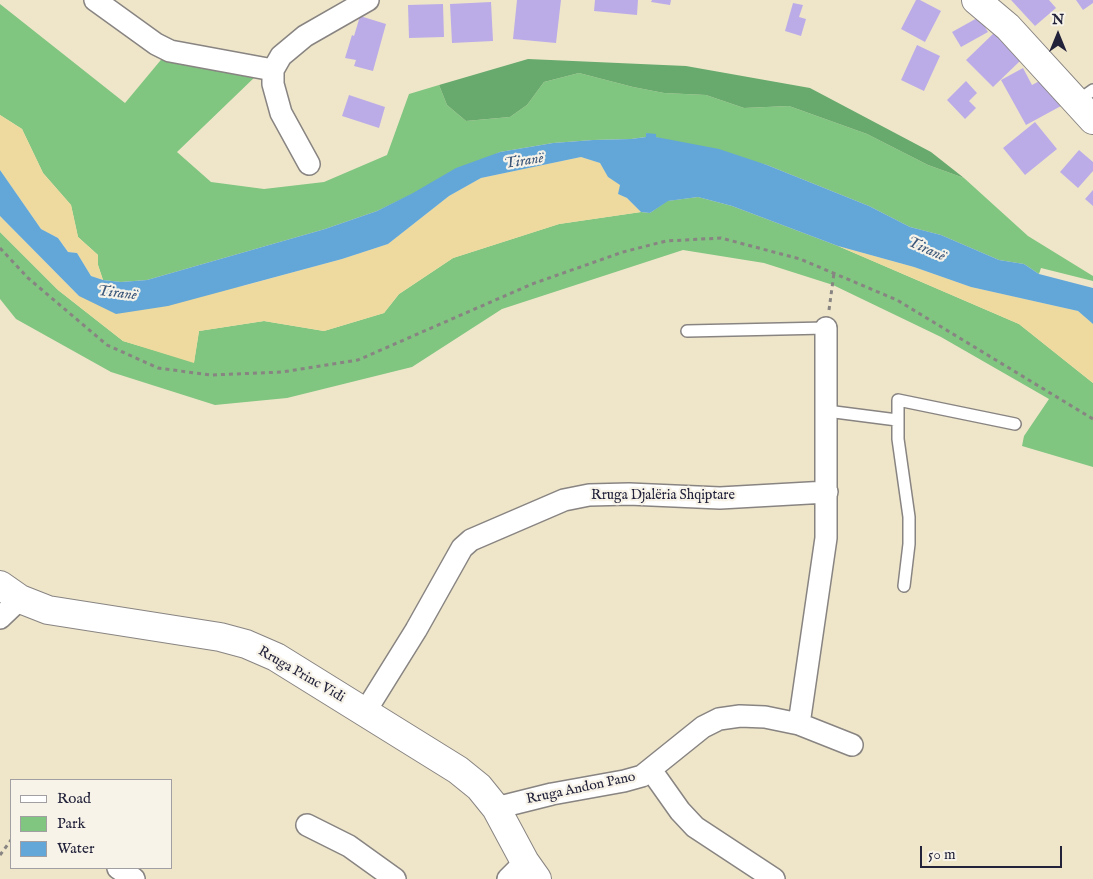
<!DOCTYPE html>
<meta charset="utf-8">
<style>
body{margin:0}
#map{position:relative;width:1093px;height:879px;overflow:hidden;background:#efe6ca;font-family:"IM FELL English",serif}
canvas{display:block}
.legend{position:absolute;left:10px;top:779px;width:162px;height:90px;box-sizing:border-box;background:#f7f3e8;border:1px solid #a29fa3;margin:0;padding:6px 9px;list-style:none;font-size:15px;color:#22223b}
.legend li{display:flex;align-items:center;gap:10px;height:25px}
.legend b{width:25px;border:1px solid #a29fa3}
.north{position:absolute;left:1033px;top:10px;width:50px;height:50px;-webkit-text-stroke:4px #f7f3e8;paint-order:stroke;rotate:0deg;font-size:14px;font-weight:700;line-height:20px;text-align:center;color:#22223b}
.north::after{content:'';display:block;margin:auto;width:18px;height:22px;background:#22223b;clip-path:polygon(50% 0,100% 100%,50% 72%,0 100%)}
.scale{position:absolute;left:920px;top:846px;width:142px;height:22px;box-sizing:border-box;border:2px solid #22223b;border-top:0;padding-left:6px;font-size:15px;line-height:18px;white-space:nowrap;color:#22223b;-webkit-text-stroke:4px #f7f3e8;paint-order:stroke}
</style>
<div id="map">
<canvas width="1093" height="879"></canvas>
<ul class="legend">
<li><b style="height:6px;background:#fff"></b>Road</li>
<li><b style="height:14px;background:#80c580"></b>Park</li>
<li><b style="height:14px;background:#63a7d8"></b>Water</li>
</ul>
<div class="north">N</div>
<div class="scale">50 m</div>
</div>
<script>
const c = document.querySelector('canvas').getContext('2d');
c.lineJoin = 'round';
function paint(path, color) { c.fillStyle = color; c.fill(path, 'evenodd'); }
const toPath = rows => new Path2D(rows.map(r => 'M' + r).join(''));
function stroke(path, color, width, dash) { c.strokeStyle = color; c.lineWidth = width; c.lineCap = dash ? 'butt' : 'round'; c.setLineDash(dash || []); c.stroke(path); }
function write(font, color, halo, rows, align = 'center') {
  c.font = font + ' "IM FELL English",serif'; c.lineWidth = 4.5; c.setLineDash([]); c.textBaseline = 'middle'; c.strokeStyle = halo; c.fillStyle = color; for (const [text, x, y, turn = 0] of rows) {
    c.save(); c.translate(x, y); c.rotate((+turn || 0) * Math.PI / 180); c.textAlign = isNaN(turn) ? turn : align; if (halo) c.strokeText(text, 0, 0); c.fillText(text, 0, 0); c.restore();
  }
}
paint(toPath([
 [0,4,125,103,165,55,257,75,177,152,211,182,264,189,324,182,387,155,409,94,439,85,447,105,466,121,510,117,527,105,544,82,579,73,633,87,664,93,706,95,744,108,789,106,867,134,928,165,964,178,1028,236,1093,276,1093,281,1041,268,1039,274,1024,264,999,260,941,235,910,227,869,206,767,165,655,137,646,133,646,137,631,139,593,140,553,143,500,152,377,211,325,229,147,280,121,282,103,280,98,265,98,255,78,237,71,205,43,173,22,129,0,115],
 [698,197,732,206,838,246,1019,324,1093,383,1093,467,1022,446,1024,436,1049,399,941,337,833,285,764,263,683,250,502,309,412,367,287,398,215,405,111,372,16,319,0,299,0,232,58,290,123,341,194,362,199,331,264,321,324,331,384,313,399,294,453,258,559,224,641,212,650,213,667,201]
]), '#80c580');
paint(toPath([
 [528,59,686,66,810,88,931,152,964,178,928,165,867,134,789,106,744,108,706,95,664,93,633,87,579,73,544,82,527,105,510,117,466,121,447,105,439,85]
]), '#68aa6e');
paint(toPath([
 [0,115,22,129,43,173,71,205,78,237,98,255,98,265,103,280,91,276,77,253,68,252,58,238,41,229,0,170],
 [581,157,600,163,608,177,621,185,618,194,627,198,641,212,559,224,453,258,399,294,384,313,324,331,264,321,199,331,194,363,123,341,58,290,0,232,0,216,79,296,243,286,342,259,388,244,449,196,481,178],
 [838,246,914,267,971,287,1078,311,1093,324,1093,383,1019,324]
]), '#eeda9e');
paint(toPath([
 [646,133,656,134,656,137,719,149,767,165,869,206,910,227,941,235,999,260,1024,264,1039,274,1093,288,1093,324,1078,311,971,287,914,267,838,246,732,206,698,197,668,201,650,213,641,212,627,198,618,194,620,185,608,177,600,163,581,157,481,178,449,196,388,244,342,259,168,306,116,314,79,296,0,216,0,170,41,229,58,238,68,252,77,253,91,276,103,280,121,282,147,280,325,229,377,211,413,193,456,168,500,152,553,143,593,140,631,139,646,137]
]), '#63a7d8');
paint(toPath([
 [517,0,561,0,556,43,513,39],
 [595,0,638,0,637,15,594,11],
 [652,0,671,0,670,5,651,2],
 [916,0,920,0,941,11,925,42,901,29],
 [1011,0,1049,0,1056,8,1035,26],
 [1076,0,1093,0,1093,3,1083,10],
 [491,2,493,41,452,43,450,4],
 [793,3,803,5,799,17,806,19,801,36,785,31],
 [443,4,444,37,409,38,408,5],
 [360,16,386,24,373,71,354,66,356,60,345,58,352,35,354,36],
 [979,17,988,32,961,47,952,32],
 [994,33,1020,61,993,87,966,60],
 [917,45,940,56,924,91,901,80],
 [1023,68,1032,85,1045,78,1061,106,1026,125,1001,80],
 [966,81,977,93,969,101,976,108,965,119,947,100],
 [349,95,385,107,379,128,342,116],
 [1035,122,1057,149,1025,175,1003,148],
 [1079,150,1093,162,1093,171,1078,188,1060,172],
 [1093,190,1093,206,1085,199]
]), '#bbace7');
const lane = toPath([
 [1076,102,1093,90],
 [687,331,826,328],
 [827,411,897,420],
 [904,586,909,544,909,517,898,439,898,400,1015,424]
]);
const street = toPath([
 [95,0,156,44,170,51,273,70],
 [309,164,281,113,273,84,273,70,281,56,305,36,368,0],
 [0,618,20,599],
 [365,712,416,630,462,548,471,540,564,500,589,495,629,494,720,498,827,492],
 [799,724,826,538,826,328],
 [651,770,680,811,695,827,774,879],
 [496,808,552,794,624,781,642,776,703,727,719,719,740,716,765,717,799,724,852,745],
 [307,825,349,846,395,879],
 [118,868,134,879],
 [508,879,525,862]
]);
const secondary = toPath([
 [976,0,1008,27,1093,120],
 [0,585,20,599,48,610,220,637,246,644,276,657,458,770,479,787,496,808,525,862,537,879]
]);
stroke(lane, '#888482', 14);
stroke(street, '#888482', 24);
stroke(secondary, '#888482', 30);
stroke(toPath([
 [0,248,28,278,107,345,158,368,210,375,282,372,358,360,532,284,623,252,666,241,721,238,800,259,897,300,1093,419],
 [829,310,834,273],
 [0,855,11,840]
]), '#888482', 3, [4, 4]);
stroke(lane, '#fff', 11);
stroke(street, '#fff', 21);
stroke(secondary, '#fff', 28);
write('14px', '#22223b', '#f7f3e8', [
 ["Rruga Djalëria Shqiptare",663,496],
 ["Rruga Princ Vidi",301,675,30],
 ["Rruga Andon Pano",581,789,-12]
]);
write('italic 15px', '#3c577a', '#f7f3e8', [
 ["Tiranë",524,162,-9],
 ["Tiranë",926,250,24],
 ["Tiranë",117,294,7]
]);
</script>
